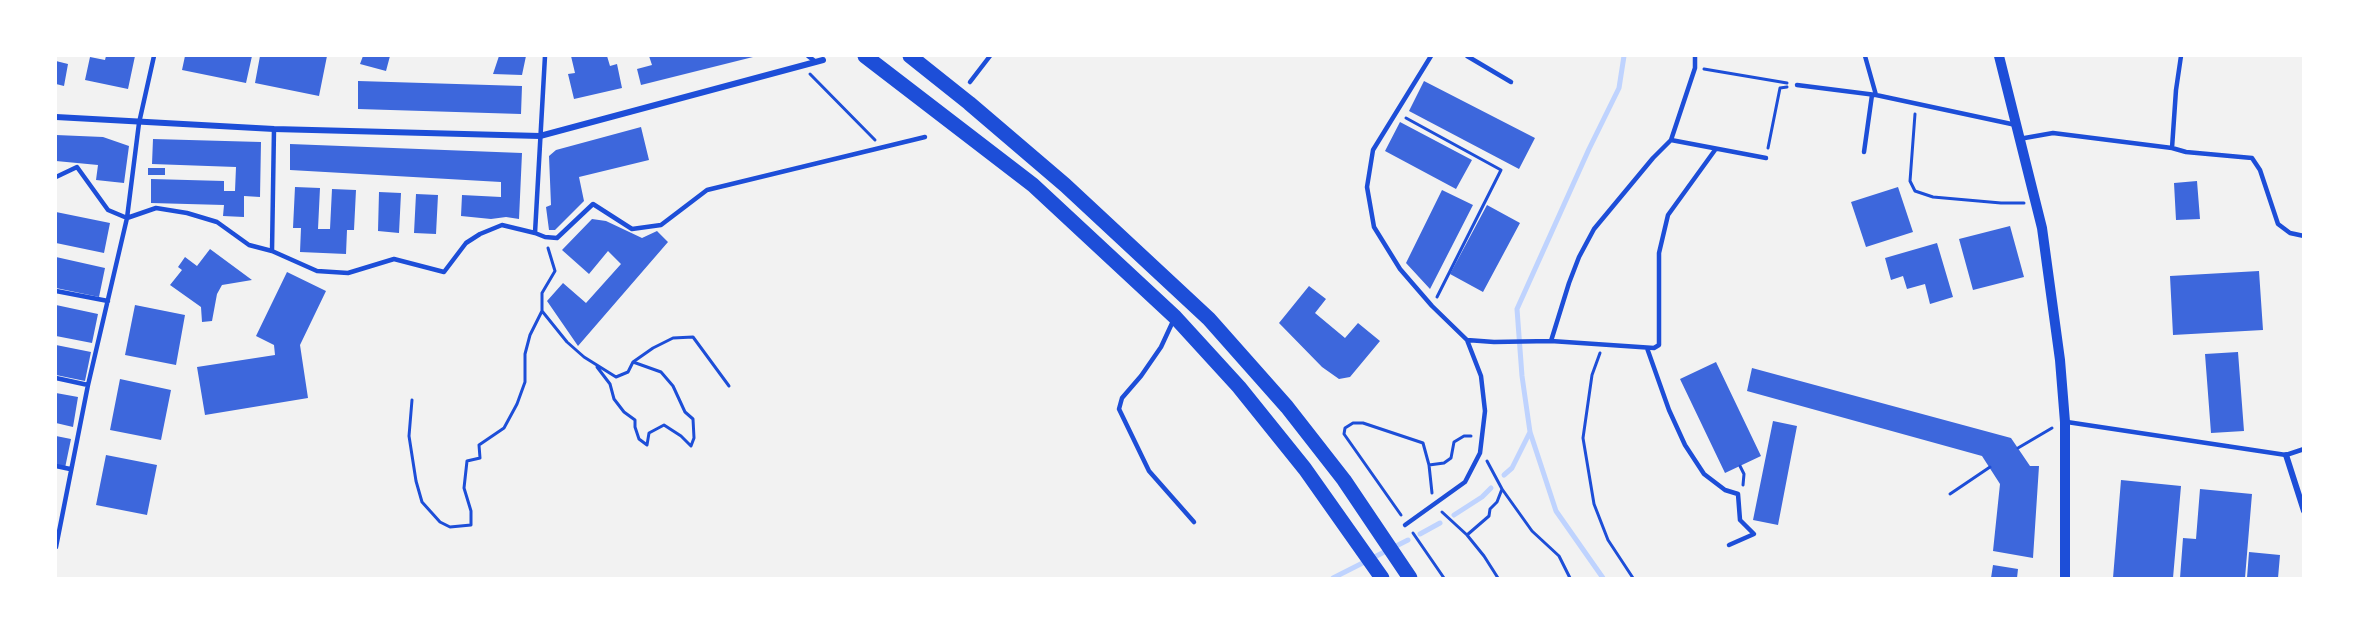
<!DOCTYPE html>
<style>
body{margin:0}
#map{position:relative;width:2359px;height:634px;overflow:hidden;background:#f2f2f2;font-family:Merriweather,serif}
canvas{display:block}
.frame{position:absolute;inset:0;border:57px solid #fff;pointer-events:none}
</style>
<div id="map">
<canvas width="2359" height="634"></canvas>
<div class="frame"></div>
</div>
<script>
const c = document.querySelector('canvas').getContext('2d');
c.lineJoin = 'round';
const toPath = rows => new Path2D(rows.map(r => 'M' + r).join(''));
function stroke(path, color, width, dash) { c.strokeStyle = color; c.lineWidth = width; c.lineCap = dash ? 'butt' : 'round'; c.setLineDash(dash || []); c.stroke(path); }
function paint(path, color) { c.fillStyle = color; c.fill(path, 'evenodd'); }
stroke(toPath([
 [1504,475,1512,468,1530,432],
 [1454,515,1482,497,1491,488],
 [1420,534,1440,523],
 [1333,578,1408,540],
 [1603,578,1556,511,1530,432,1522,376,1517,309,1589,149,1619,88,1624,56]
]), '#bfd3fe', 5);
paint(toPath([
 [106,56,135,56,128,89,85,80,90,57,105,60],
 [185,56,252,56,246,83,182,70],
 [260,56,327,56,319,96,255,83],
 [363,56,390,56,386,71,360,64],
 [499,56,526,56,522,75,493,74],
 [571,56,607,56,610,66,617,64,622,88,574,99,568,74,575,73],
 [649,56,757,56,641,85,637,69,652,65],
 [56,61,68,64,64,86,56,84],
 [358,81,522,86,521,114,358,109],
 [1424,81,1535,138,1519,169,1409,111],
 [1400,122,1472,160,1456,189,1385,151],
 [641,127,649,160,579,177,584,201,555,230,549,230,546,207,551,205,549,156,556,150],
 [56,135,103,137,129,146,124,183,96,180,98,165,56,161],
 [153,139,261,142,260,197,244,196,244,217,223,216,224,205,151,203,151,179,224,181,224,191,235,191,236,167,152,164],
 [290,144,522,153,519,219,506,217,491,219,461,216,462,195,501,197,501,182,290,170],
 [148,168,165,168,165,175,148,175],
 [2197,181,2200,219,2176,220,2174,183],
 [295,187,320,188,318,229,330,229,332,189,356,190,354,230,347,230,346,254,300,252,301,228,293,228],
 [1898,187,1913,232,1866,247,1851,202],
 [1442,190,1473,205,1430,289,1406,263],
 [379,192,401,193,399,233,378,231],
 [416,194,438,195,436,234,414,233],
 [1487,205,1520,223,1483,292,1450,274],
 [56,212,110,223,104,253,56,243],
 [592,219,606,221,642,238,657,231,668,242,578,346,547,301,563,283,586,303,621,264,608,251,589,274,562,250],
 [2010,226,2024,277,1973,290,1959,239],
 [1937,243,1953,297,1930,304,1925,284,1907,289,1903,276,1891,280,1885,258],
 [210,249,252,280,222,285,217,294,212,321,202,322,201,307,170,285,182,270,178,267,185,257,197,266],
 [56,257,105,268,99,297,56,288],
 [2259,271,2263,330,2173,335,2170,276],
 [287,272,326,291,300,345,308,398,205,415,197,367,275,355,274,345,256,336],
 [1309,286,1326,299,1315,313,1345,338,1358,323,1380,341,1350,377,1339,379,1322,367,1279,323],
 [56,305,98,314,92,343,56,336],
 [135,305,185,315,176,365,125,355],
 [56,345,91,352,85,381,56,375],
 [2238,352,2244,431,2211,433,2205,354],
 [1716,362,1761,456,1725,473,1680,379],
 [1752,368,2011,438,2030,466,2039,466,2033,558,1993,551,2000,484,1982,456,1747,391],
 [120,379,171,390,161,440,110,430],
 [56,393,78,397,73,427,56,423],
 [1773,421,1797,426,1778,525,1753,520],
 [56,436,71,439,65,468,56,466],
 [106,455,157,465,147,515,96,505],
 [2121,480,2181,486,2173,578,2113,578],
 [2200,489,2252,494,2245,578,2180,578,2183,538,2196,539],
 [2249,552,2280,555,2278,578,2247,578],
 [1993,565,2018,569,2017,578,1991,578]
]), '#3d67dc');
stroke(toPath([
 [1704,69,1787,83],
 [810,74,875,140],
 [1915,114,1910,181,1915,191,1933,197,2001,203,2024,203],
 [1406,118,1501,170,1437,297],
 [1768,148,1780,88,1787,87],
 [548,248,555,271,542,293,542,311,567,342,584,357,616,377,628,372,633,362,653,348,673,338,693,337,729,386],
 [1600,353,1592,375,1583,438,1594,504,1608,540,1633,578],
 [597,367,610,384,614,399,624,412,635,420,635,427,639,439,647,445,649,433,664,425,681,436,691,446,694,438,693,419,685,412,673,386,661,372,633,362],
 [412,400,409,436,416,481,422,502,440,522,450,527,471,525,471,511,464,488,467,461,480,458,479,445,504,428,517,404,525,382,525,354,530,335,542,311],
 [2018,448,2052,428],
 [1487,461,1502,489,1532,531,1559,556,1570,578],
 [1429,465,1432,493],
 [1740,466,1744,474,1743,485],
 [1950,494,1990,467],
 [1442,512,1467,535,1484,556,1498,578],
 [1401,515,1344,434,1345,428,1353,423,1363,423,1423,443,1429,465,1444,463,1451,458,1454,442,1464,436,1471,436],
 [1413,533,1444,578],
 [1467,535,1489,516,1490,509,1497,502,1502,489]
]), '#1d4ed8', 3);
stroke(toPath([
 [808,56,816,62],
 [1467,56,1511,82],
 [1865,56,1876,95],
 [2181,56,2176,90,2172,148,2186,152,2252,158,2260,170,2278,224,2290,233,2304,236],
 [970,82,990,56],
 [1797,85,1876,95,2016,125],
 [2019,139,2053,133,2172,148],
 [1671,140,1766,158],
 [1864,152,1872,95],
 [56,177,77,167,108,210,127,218,156,208,187,213,217,222,249,245,272,251,317,271,348,273,394,259,444,272,466,243,480,234,502,225,535,233,545,237,557,238,593,204,632,229,661,225,707,190,925,137],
 [535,233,545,56],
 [272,251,274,129],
 [56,291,108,301],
 [1174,319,1161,347,1141,376,1122,398,1119,409,1149,471,1194,522],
 [1467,340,1494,342,1551,341,1654,348,1659,345,1659,253,1668,215,1715,150],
 [1551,341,1569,283,1579,257,1594,229,1653,158,1671,140,1695,68,1695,56],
 [1647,348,1669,410,1685,445,1704,474,1725,490,1738,494,1740,520,1754,534,1729,545],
 [56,378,88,385],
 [2067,422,2286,455,2304,449],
 [56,466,70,469],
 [1405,525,1465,482,1480,453,1485,411,1481,376,1467,340,1432,306,1400,269,1374,227,1367,187,1373,150,1431,56],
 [56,547,88,385,127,218,139,123,154,56]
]), '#1d4ed8', 4.5);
stroke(toPath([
 [56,117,274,129,540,136,823,60],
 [2286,455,2304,511]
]), '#1d4ed8', 6);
stroke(toPath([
 [1999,56,2042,228,2060,360,2065,422,2065,578]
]), '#1d4ed8', 10);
stroke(toPath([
 [865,56,1033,185,1175,317,1239,387,1305,469,1382,578],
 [910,56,969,103,1065,185,1209,319,1287,407,1344,480,1410,578]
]), '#1d4ed8', 15);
</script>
